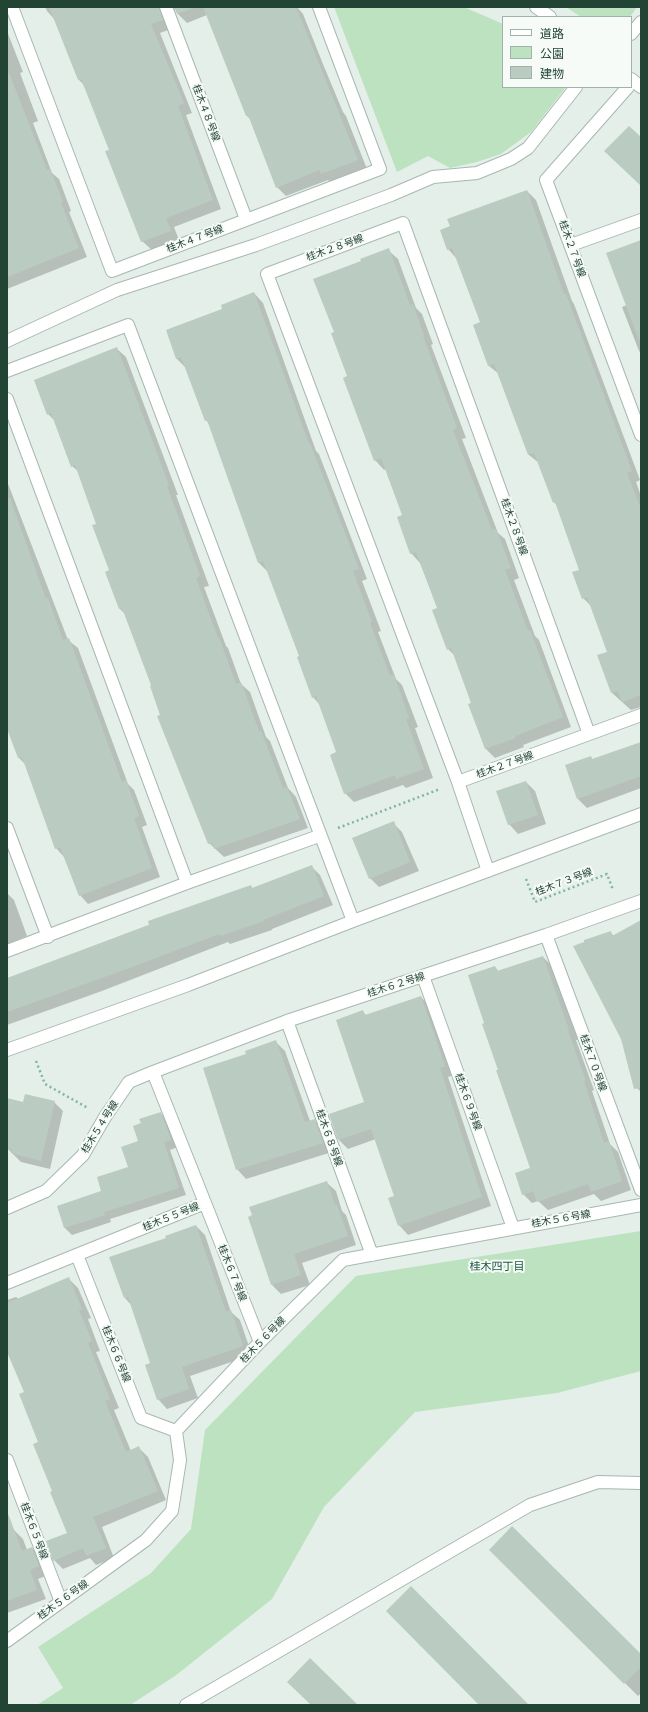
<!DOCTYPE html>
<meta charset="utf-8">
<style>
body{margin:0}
#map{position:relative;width:648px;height:1712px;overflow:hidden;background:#e5efe9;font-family:Inter,"Noto Sans JP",sans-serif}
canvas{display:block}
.frame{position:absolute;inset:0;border:8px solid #224434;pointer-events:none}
.legend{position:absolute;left:502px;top:16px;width:130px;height:72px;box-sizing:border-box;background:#f6fbf8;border:1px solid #a1b2aa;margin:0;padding:5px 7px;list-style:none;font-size:12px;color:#224434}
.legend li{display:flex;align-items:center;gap:8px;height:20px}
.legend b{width:20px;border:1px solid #a1b2aa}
</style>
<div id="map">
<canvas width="648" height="1712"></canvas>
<div class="frame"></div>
<ul class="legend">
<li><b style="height:5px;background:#fff"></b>道路</li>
<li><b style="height:11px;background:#bce2bf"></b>公園</li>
<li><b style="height:11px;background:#bacbc1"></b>建物</li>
</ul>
</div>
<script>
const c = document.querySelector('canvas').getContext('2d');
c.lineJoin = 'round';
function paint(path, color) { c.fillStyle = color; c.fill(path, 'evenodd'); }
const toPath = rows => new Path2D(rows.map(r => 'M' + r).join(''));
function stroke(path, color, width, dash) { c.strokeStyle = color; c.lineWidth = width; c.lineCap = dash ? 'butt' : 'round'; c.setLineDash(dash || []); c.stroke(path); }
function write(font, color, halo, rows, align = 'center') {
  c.font = font + ' Inter,"Noto Sans JP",sans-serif'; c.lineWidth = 4; c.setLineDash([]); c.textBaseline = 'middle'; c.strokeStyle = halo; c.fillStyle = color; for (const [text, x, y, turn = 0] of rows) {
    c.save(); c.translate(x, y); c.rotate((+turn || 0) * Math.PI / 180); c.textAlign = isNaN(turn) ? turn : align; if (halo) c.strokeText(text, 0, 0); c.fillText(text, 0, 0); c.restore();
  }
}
paint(toPath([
 [334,7,464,7,503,24,503,87,566,87,531,132,501,154,477,162,450,168,428,156,397,172],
 [566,7,637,7,630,17,581,17],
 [641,1231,641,1371,557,1393,415,1412,324,1507,272,1599,175,1676,130,1705,37,1705,63,1688,38,1647,151,1573,191,1529,205,1430,356,1276]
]), '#bce2bf');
paint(toPath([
 [45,7,227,7,187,23,178,14,176,9,173,9,167,16,171,29,160,33,192,113,186,115,221,209,174,227,179,240,152,250,142,241,110,150,85,86,79,80,55,20,47,11],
 [271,7,297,7,303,14,323,64,343,112,346,116,367,169,331,183,328,180,286,196,277,187,251,120,247,116,210,23],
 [7,31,23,72,20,73,38,121,33,123,52,173,59,179,71,211,69,212,87,257,7,289],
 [527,191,536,200,572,301,574,304,640,480,636,482,641,496,641,707,631,710,612,693,598,656,608,652,592,607,583,598,580,571,558,507,554,502,539,463,529,455,499,374,489,366,481,323,457,259,448,249],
 [641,246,641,353,639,351,622,307,627,305],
 [388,250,398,259,416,308,422,314,433,344,431,345,466,438,462,439,498,533,505,539,519,578,514,580,535,636,539,640,571,727,523,745,524,747,495,758,486,749,469,704,473,703,456,657,448,649,438,608,420,563,411,553,403,516,386,469,384,470,375,460,335,333,362,262],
 [254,293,263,303,316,451,319,454,367,579,362,581,381,631,378,632,396,679,402,685,418,727,415,728,433,778,406,788,403,785,354,802,345,793,338,753,319,704,313,697,301,657,268,572,259,563,210,425,206,420,186,368,177,359,167,330,223,309],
 [116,348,126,357,178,495,176,495,209,586,204,587,226,646,228,648,241,684,250,692,266,737,270,741,288,788,296,797,308,828,224,857,209,843,126,615,120,609,106,572,110,571,98,524,79,472,72,466,56,422,48,414],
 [7,481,68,640,78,648,128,784,134,790,147,825,142,827,160,877,88,904,80,895,64,857,56,848,25,764,19,758,7,726],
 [641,743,641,788,587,808,578,799,591,757,593,760],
 [526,782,535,791,546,824,518,834,509,824],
 [393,823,402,832,419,871,379,887,370,878],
 [311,866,320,875,333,905,272,929,272,930,230,944,228,942,102,991,7,1025,7,979,251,886,253,889],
 [7,893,14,900,27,936,7,944],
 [641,921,641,1092,634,1085,610,932,614,936],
 [543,957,552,966,578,1040,576,1040,594,1090,592,1091,610,1144,618,1152,631,1190,601,1201,594,1194,548,1210,538,1201,532,1203,523,1194,532,1169,499,1070,486,1024,495,967,499,972],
 [421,997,430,1006,454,1075,448,1077,491,1206,408,1235,399,1225,395,1197,376,1139,348,1149,339,1140,365,1103,363,1012,367,1016],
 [276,1042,285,1051,310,1121,314,1120,324,1129,332,1152,246,1179,237,1169,247,1054],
 [7,1099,24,1103,54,1102,63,1111,50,1169,21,1162,7,1148],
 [160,1113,168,1120,178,1147,170,1150,186,1195,110,1219,111,1222,72,1235,65,1228,58,1207,102,1191,129,1167,140,1142,142,1124],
 [326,1182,336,1191,342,1211,346,1215,356,1245,302,1263,310,1285,281,1294,272,1285],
 [196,1226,205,1235,231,1312,240,1320,252,1355,190,1376,198,1398,167,1409,158,1399,151,1363,131,1305,125,1298],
 [69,1279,78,1288,91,1318,88,1319,100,1351,96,1352,119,1408,114,1410,131,1451,139,1448,148,1457,166,1500,102,1527,114,1558,96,1565,90,1558,63,1569,54,1560,68,1534,54,1491,25,1393,7,1349,7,1300,16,1297,19,1299],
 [7,1511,13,1529,23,1539,27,1550,32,1548,41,1557,48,1575,38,1579,46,1599,7,1613],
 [491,1550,641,1655,641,1693,638,1696]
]), '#0003');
paint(toPath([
 [49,7,159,7,163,20,151,24,184,103,178,106,213,200,166,218,171,231,141,242,105,151,109,150,81,79,78,80],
 [174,7,191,7,191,9,177,14],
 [203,7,296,7,358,160,321,174,319,170,276,188,248,115,246,116],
 [7,73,9,73,47,170,50,169,63,202,61,203,79,248,7,277],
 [629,126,641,137,641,186,604,151],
 [527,190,564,294,566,294,632,471,627,473,641,509,641,695,622,702,618,691,611,693,597,655,607,652,587,597,582,599,572,572,579,570,555,502,553,503,534,453,528,455,494,364,488,366,473,325,480,322,452,248,447,250,440,230,450,226,447,219],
 [641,240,641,340,639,340,606,253],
 [389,248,410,305,413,304,424,335,423,336,457,428,453,430,492,530,496,529,511,568,505,570,528,631,530,630,563,717,515,736,516,738,485,749,468,704,471,703,451,648,447,650,432,610,437,608,416,552,410,554,397,517,402,515,381,458,374,461,343,378,347,376,331,333,334,332,313,279,361,261,360,259],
 [254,292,309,444,310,443,359,569,353,571,372,622,370,623,390,676,394,675,409,718,406,719,424,769,396,779,395,775,344,794,330,755,336,752,316,696,312,698,297,657,299,656,263,561,258,563,207,420,205,421,181,357,176,359,166,330,222,309,221,305],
 [117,347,169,485,167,486,200,576,196,578,218,638,219,637,236,684,241,682,259,731,261,731,283,788,287,787,300,819,214,849,212,843,208,844,157,716,160,715,150,686,151,685,122,608,119,609,105,572,109,570,92,525,96,524,75,465,71,467,51,413,47,415,34,380],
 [10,498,46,599,48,598,63,640,69,638,122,782,126,780,139,816,134,818,152,868,79,896,60,847,55,849,22,757,18,758,7,729,7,499],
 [641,742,641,776,577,799,565,765,591,756,592,759],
 [526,781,538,815,508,825,496,791],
 [394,821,410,862,369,879,352,838],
 [312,865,324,896,263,920,264,921,220,936,219,934,124,970,7,1012,7,978,149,925,148,921,251,885,252,888],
 [641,920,641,1088,634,1089,621,1039,573,946,584,942,584,940,611,931,612,936],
 [543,956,569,1030,568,1031,586,1081,584,1081,604,1143,609,1141,622,1181,591,1192,588,1184,537,1202,533,1191,522,1195,515,1173,530,1168,496,1070,498,1070,482,1024,484,1023,468,975,495,966,497,971],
 [421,996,445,1066,440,1068,482,1197,398,1226,388,1198,394,1196,371,1129,338,1140,329,1114,364,1102,336,1020,363,1010,365,1015],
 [276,1040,305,1122,315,1119,323,1143,236,1170,203,1068,246,1054,245,1051],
 [25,1094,55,1101,41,1161,11,1153,12,1149,7,1148,7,1098,23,1102],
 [161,1112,171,1140,164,1142,179,1188,104,1212,105,1215,64,1228,57,1206,101,1191,97,1177,128,1167,121,1147,138,1141,133,1126,141,1123,139,1119],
 [327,1181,335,1205,337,1205,348,1236,294,1254,301,1275,271,1285,248,1217,252,1215,249,1207],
 [196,1225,226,1312,231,1310,243,1346,182,1367,189,1389,157,1400,145,1365,150,1363,128,1297,124,1298,109,1257,166,1238,165,1236],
 [69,1277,82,1309,79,1310,92,1341,88,1343,110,1399,105,1401,126,1452,139,1446,158,1491,93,1517,106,1548,86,1556,83,1548,53,1561,46,1541,67,1533,50,1492,52,1491,33,1444,38,1442,19,1394,24,1392,7,1352,7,1303],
 [7,1516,9,1516,22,1551,32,1547,39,1566,30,1570,37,1590,7,1601],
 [512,1526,641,1654,641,1667,624,1684,489,1550],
 [411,1586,529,1705,479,1705,386,1611],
 [310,1658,358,1705,311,1705,287,1682]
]), '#bacbc1');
const minor = toPath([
 [12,7,112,271,380,169,319,7],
 [166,7,246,219],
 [536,7,550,17],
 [631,34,641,22],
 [631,79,641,87],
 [628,87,546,180,641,435],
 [571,245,641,220],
 [7,341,117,290,256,245,391,195,433,177,477,173,511,159,528,148,576,87],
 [7,371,128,325,353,921],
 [7,399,187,883],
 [458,782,267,274,403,223,589,734],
 [7,828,48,937],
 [488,871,458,782,641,715],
 [546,935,641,1190],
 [7,951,187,883,319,836],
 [423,976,513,1228],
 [287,1021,372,1255],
 [7,1050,188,985,353,921,641,814],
 [205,1203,260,1342],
 [7,1208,46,1191,83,1155,105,1117,129,1082,153,1072,287,1021,546,935,641,901],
 [77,1255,141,1418,176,1431],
 [7,1283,205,1203,153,1072],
 [7,1460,61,1602],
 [7,1641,146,1540,172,1511,180,1460,176,1431,260,1342,343,1260,641,1205],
 [186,1705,530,1505,598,1482,641,1483]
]);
stroke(minor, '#a7b8af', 14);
stroke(toPath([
 [338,828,440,789],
 [526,879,535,902,607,874,613,890],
 [36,1061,45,1084,88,1108]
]), '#82b69c', 2.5, [2, 3]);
stroke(minor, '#fff', 12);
write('10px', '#224434', '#f6fbf8', [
 ["桂木４８号線",206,113,69],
 ["桂木４７号線",195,239,-21],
 ["桂木２８号線",335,248,-20],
 ["桂木２７号線",572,249,70],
 ["桂木２８号線",514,527,70],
 ["桂木２７号線",505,765,-20],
 ["桂木７３号線",564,882,-21],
 ["桂木６２号線",396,985,-18],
 ["桂木７０号線",593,1063,70],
 ["桂木６９号線",468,1102,70],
 ["桂木５４号線",100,1127,-58],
 ["桂木６８号線",329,1138,70],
 ["桂木５５号線",171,1217,-22],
 ["桂木５６号線",561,1219,-10],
 ["桂木６７号線",232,1273,68],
 ["桂木５６号線",263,1340,-46],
 ["桂木６６号線",116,1354,68],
 ["桂木６５号線",34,1531,69],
 ["桂木５６号線",63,1600,-36]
]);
write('11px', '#1b583e', '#f6fbf8', [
 ["桂木四丁目",497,1267]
]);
</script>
